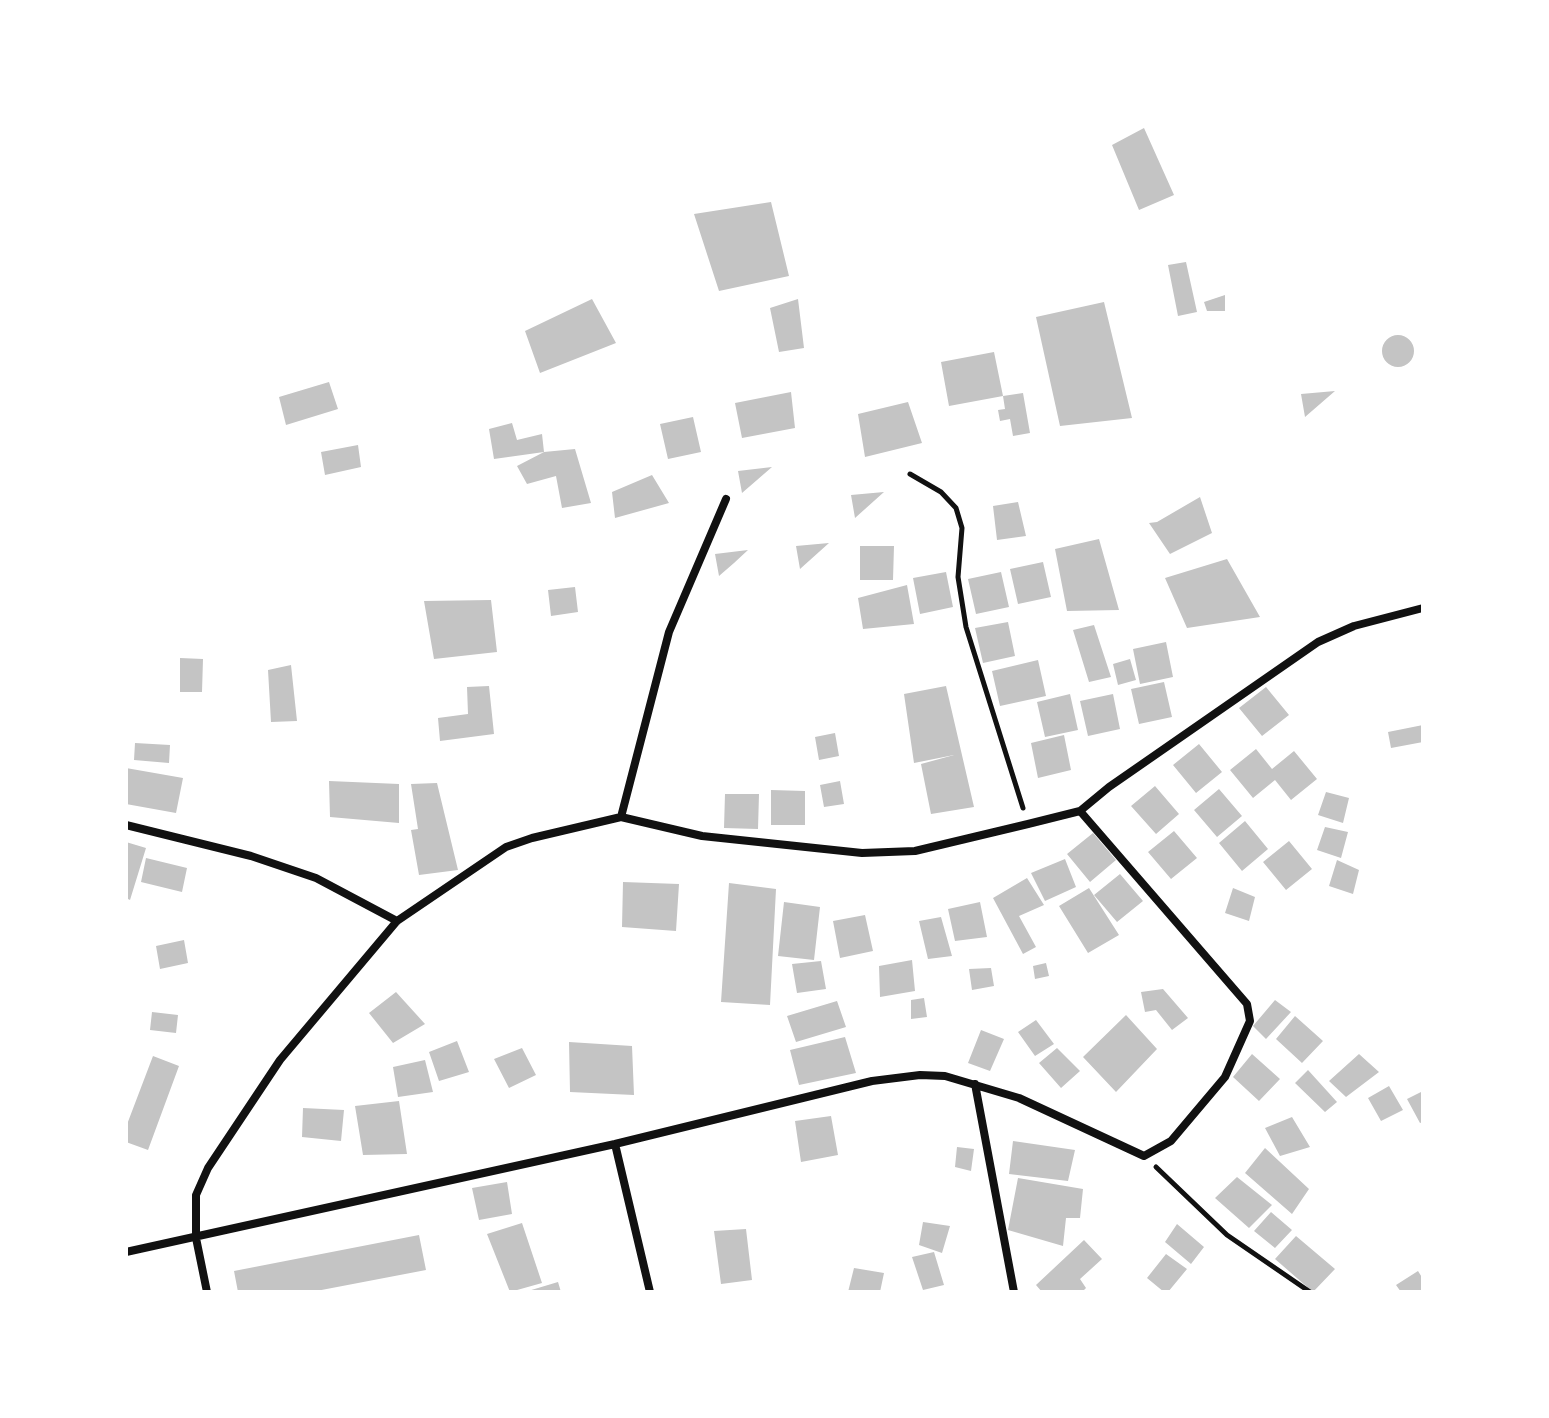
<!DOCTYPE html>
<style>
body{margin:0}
#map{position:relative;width:1549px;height:1418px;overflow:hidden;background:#fff;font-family:"Nunito Sans",sans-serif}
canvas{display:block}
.frame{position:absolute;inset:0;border:128px solid #fff;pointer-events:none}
</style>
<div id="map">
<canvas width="1549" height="1418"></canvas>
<div class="frame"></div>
</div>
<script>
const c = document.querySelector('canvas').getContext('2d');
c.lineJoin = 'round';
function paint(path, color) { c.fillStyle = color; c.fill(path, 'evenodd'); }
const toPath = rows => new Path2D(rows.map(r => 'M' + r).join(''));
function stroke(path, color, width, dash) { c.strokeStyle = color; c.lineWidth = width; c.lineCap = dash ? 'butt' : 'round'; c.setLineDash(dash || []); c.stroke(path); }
paint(toPath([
 [1144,128,1174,195,1139,210,1112,145],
 [771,202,789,276,719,291,694,214],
 [1186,262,1197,312,1178,316,1168,265],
 [1225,295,1225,311,1207,311,1204,302],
 [592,299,616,343,540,373,525,331],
 [798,299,804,348,779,352,770,308],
 [1104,302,1132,418,1060,426,1036,317],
 '1382 351a16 16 0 1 1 32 0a16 16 0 1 1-32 0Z',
 [994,352,1003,396,949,406,941,362],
 [329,382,338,409,286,425,279,397],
 [1335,391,1305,417,1301,394],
 [791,392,795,428,742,438,735,403],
 [1023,393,1030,433,1013,436,1010,419,1000,421,998,410,1005,409,1003,396],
 [908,402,922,443,865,457,858,414],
 [693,417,701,452,668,459,660,424],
 [512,423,517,440,542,434,544,452,575,449,591,503,562,508,556,476,527,484,517,466,544,452,494,459,489,429],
 [358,445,361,467,325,475,321,452],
 [772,467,742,493,738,471],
 [652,475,669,503,615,518,612,492],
 [884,492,855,518,851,495],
 [1200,497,1212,533,1170,554,1149,523,1157,522],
 [1018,502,1026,536,997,540,993,506],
 [1099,539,1119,610,1067,611,1055,549],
 [829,543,800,569,796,546],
 [860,546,894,546,893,580,860,580],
 [748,550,734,563,719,576,715,554],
 [1227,559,1260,617,1187,628,1165,578],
 [1043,562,1051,597,1018,604,1010,569],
 [946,572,953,607,920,614,913,578],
 [1001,572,1009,607,976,614,968,579],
 [907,585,914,624,863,629,858,598],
 [575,587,578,612,551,616,548,590],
 [491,600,497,652,434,659,424,601],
 [1008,622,1015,656,983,663,975,628],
 [1094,625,1111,677,1089,682,1073,630],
 [1166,642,1173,677,1140,684,1133,649],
 [180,658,203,659,202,692,180,692],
 [1130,659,1136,680,1118,685,1113,664],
 [1038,660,1046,696,1000,706,992,671],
 [291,665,297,721,271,722,268,670],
 [1164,682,1172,717,1139,724,1131,689],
 [489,686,494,734,440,741,438,718,468,714,467,687],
 [946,686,974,807,931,814,921,764,954,755,914,763,904,694],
 [1266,687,1289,715,1262,736,1239,708],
 [1070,694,1078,730,1045,737,1037,702],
 [1113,694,1120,729,1088,736,1080,701],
 [1423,725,1423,742,1391,748,1388,732],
 [835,733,839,756,819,760,815,737],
 [1064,735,1071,770,1038,778,1031,743],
 [135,743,170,745,169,763,134,760],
 [1199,744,1222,772,1196,793,1173,765],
 [1256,749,1272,769,1294,751,1317,779,1291,800,1275,780,1253,798,1230,770],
 [126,768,183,778,176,813,126,804],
 [329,781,399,784,399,823,330,817],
 [840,781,844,804,824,807,820,785],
 [437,783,458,870,419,875,411,830,418,829,411,784],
 [1155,786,1179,814,1156,834,1131,806],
 [1219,789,1242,816,1217,837,1194,810],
 [771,790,805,791,805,825,771,825],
 [1326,792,1349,798,1343,823,1318,815],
 [725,794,759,794,758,829,724,828],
 [1245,821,1268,849,1242,871,1219,843],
 [1325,827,1348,832,1341,858,1317,850],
 [1174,831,1197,858,1171,879,1148,852],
 [1093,833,1116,860,1090,882,1067,854],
 [1289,841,1312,869,1286,890,1263,862],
 [126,842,146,848,130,900,126,898],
 [146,858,187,868,182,892,141,882],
 [1065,859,1076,887,1045,901,1031,873],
 [1337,860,1359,870,1353,894,1329,886],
 [1120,874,1143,901,1117,922,1094,895],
 [1027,878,1044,905,1019,916,1036,947,1023,954,993,898],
 [623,882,679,884,676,931,622,927],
 [729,883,776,889,770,1005,721,1002],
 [1089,888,1119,935,1088,953,1059,906],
 [1233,888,1255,897,1249,921,1225,913],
 [784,902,820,907,814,960,778,956],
 [980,902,987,937,955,941,948,909],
 [865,915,873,951,840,958,833,921],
 [941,917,952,956,928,959,919,921],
 [184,940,188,963,160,969,156,946],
 [912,960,915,991,880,997,879,966],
 [821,961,826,989,797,993,792,964],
 [1046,963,1049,976,1035,979,1033,966],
 [991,968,994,986,972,990,969,969],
 [1163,989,1188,1018,1172,1030,1156,1010,1145,1012,1141,992],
 [396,992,425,1024,393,1043,369,1013],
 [924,998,927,1017,911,1019,911,1000],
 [1275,1000,1291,1012,1266,1039,1253,1026],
 [837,1001,846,1027,796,1042,787,1016],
 [152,1012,178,1015,176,1033,150,1030],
 [1126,1015,1157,1049,1116,1092,1083,1057],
 [1295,1016,1323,1041,1302,1063,1276,1039],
 [1036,1020,1054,1044,1035,1056,1018,1032],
 [981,1030,1004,1039,990,1071,968,1063],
 [845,1037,856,1073,799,1085,790,1050],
 [457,1041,469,1072,439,1081,429,1052],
 [569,1042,632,1046,634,1095,570,1092],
 [522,1048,536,1075,509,1088,494,1059],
 [1057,1048,1080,1071,1061,1088,1039,1063],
 [1252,1054,1280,1079,1259,1101,1233,1077],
 [1359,1054,1379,1072,1346,1097,1329,1081],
 [153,1056,179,1066,148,1150,126,1142,126,1127],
 [425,1060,433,1092,398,1097,393,1067],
 [1308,1070,1337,1102,1325,1112,1295,1083],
 [1389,1086,1403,1110,1381,1121,1368,1098],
 [1423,1091,1423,1122,1420,1123,1407,1099],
 [399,1101,407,1154,363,1155,355,1106],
 [303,1108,344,1110,341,1141,302,1137],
 [831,1116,838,1155,801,1162,795,1121],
 [1292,1117,1310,1147,1280,1156,1265,1128],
 [1013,1141,1075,1150,1068,1181,1009,1174],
 [957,1147,974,1149,971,1171,955,1167],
 [1265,1148,1309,1189,1292,1214,1245,1173],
 [1237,1177,1272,1205,1249,1228,1215,1198],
 [1018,1178,1083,1189,1080,1218,1066,1218,1063,1246,1008,1230],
 [507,1182,512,1214,479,1220,472,1188],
 [1271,1212,1292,1230,1275,1248,1254,1231],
 [923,1222,950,1226,942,1253,919,1245],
 [522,1223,542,1283,510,1292,487,1234],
 [1177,1224,1204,1247,1191,1264,1165,1242],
 [746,1229,752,1280,721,1284,714,1231],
 [419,1235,426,1270,311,1292,238,1292,234,1271],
 [1296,1236,1335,1269,1313,1292,1275,1259],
 [1084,1240,1102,1259,1080,1279,1086,1288,1082,1292,1042,1292,1036,1285],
 [934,1252,944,1285,923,1290,912,1257],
 [1166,1254,1187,1269,1168,1292,1164,1292,1147,1278],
 [854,1268,884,1273,880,1292,848,1292],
 [1418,1271,1423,1279,1423,1292,1401,1292,1396,1285],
 [558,1282,561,1292,528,1292,528,1291]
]), '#c4c4c4');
stroke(toPath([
 [910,474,941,492,956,508,962,528,958,577,966,627,1023,808],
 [1156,1167,1227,1235,1310,1292]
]), '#111', 5);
stroke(toPath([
 [621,817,702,836,862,853,915,851,1028,824,1080,811,1109,787,1318,642,1354,626,1423,608],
 [126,825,251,856,316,878,397,921],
 [975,1084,1014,1292],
 [615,1144,650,1292],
 [126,1252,615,1144,872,1081,920,1075,945,1076,1019,1098,1144,1156,1171,1141,1225,1077,1250,1021,1247,1004,1080,811],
 [207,1292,196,1238,196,1195,208,1168,280,1060,397,921,506,847,532,838,621,817,669,632,726,499]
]), '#111', 8);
</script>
